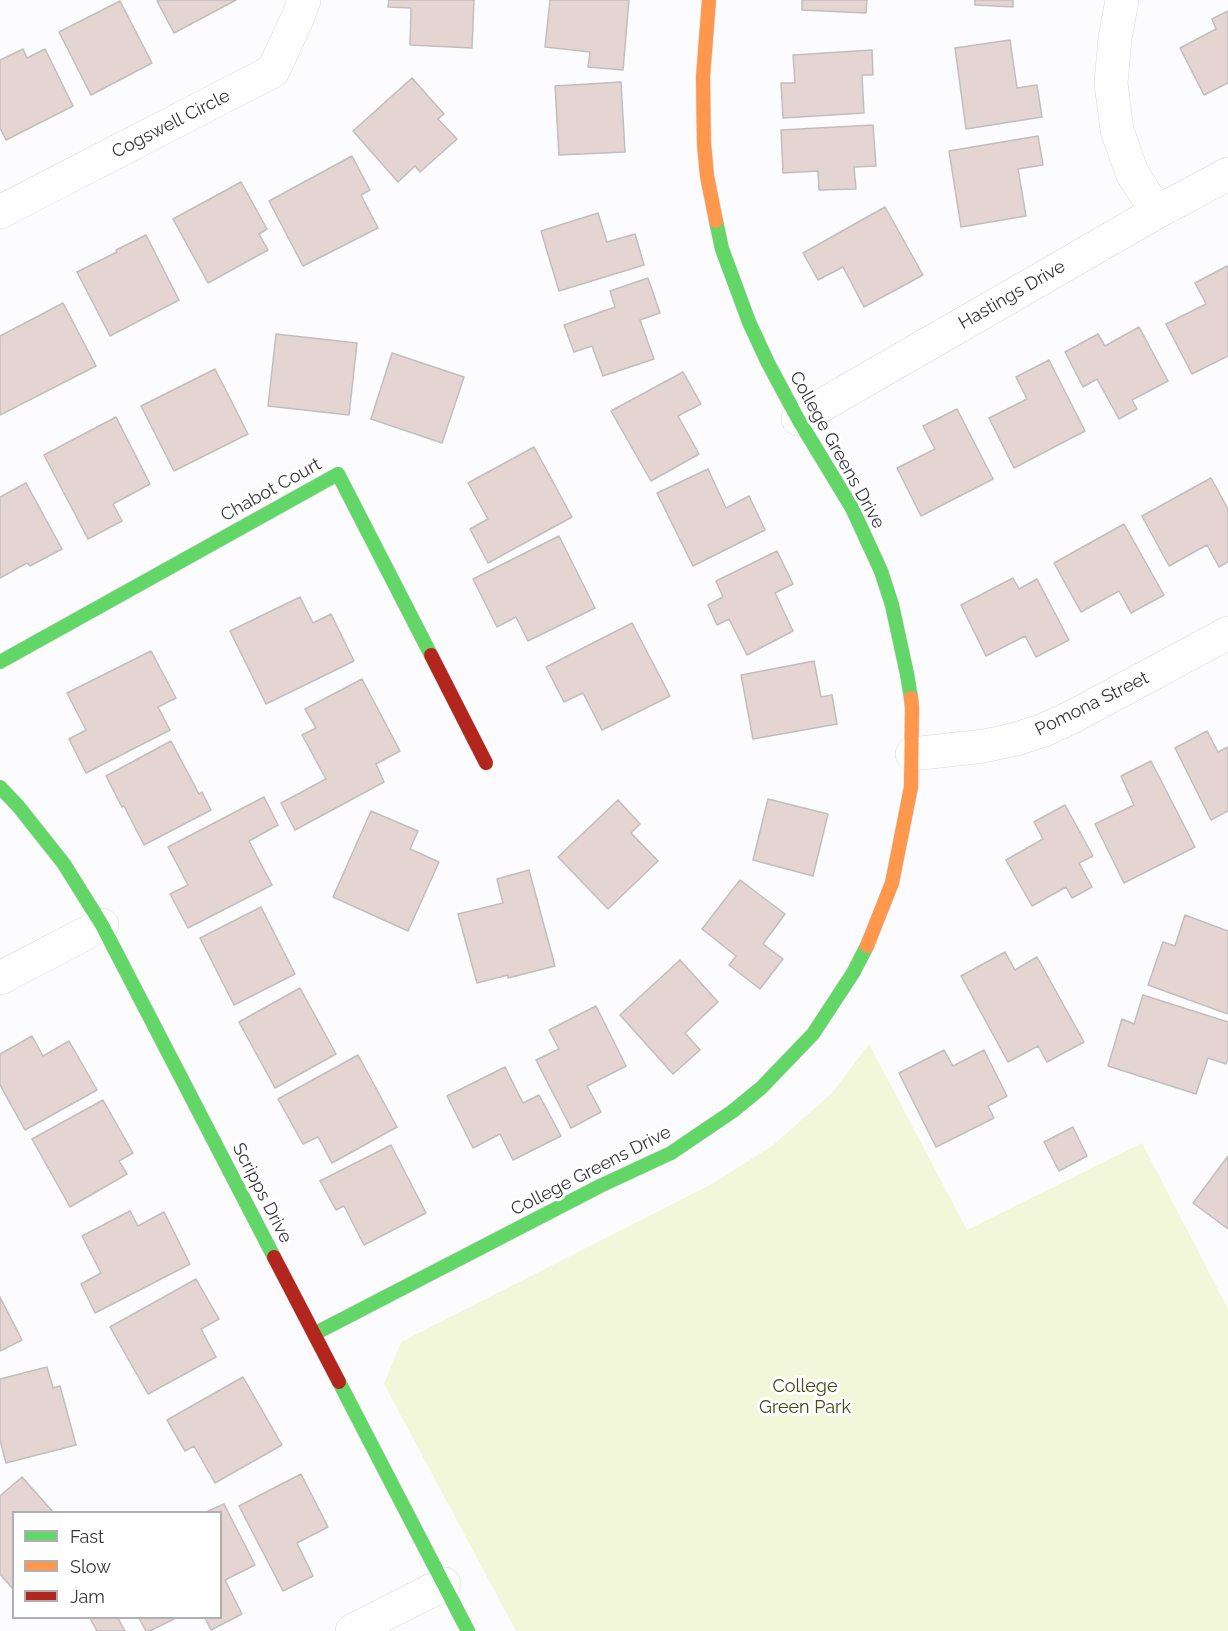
<!DOCTYPE html>
<style>
body{margin:0}
#map{position:relative;width:1228px;height:1631px;overflow:hidden;background:#fcfbfd;font-family:Raleway,sans-serif}
canvas{display:block}
.legend{position:absolute;left:12px;top:1511px;width:210px;height:108px;box-sizing:border-box;background:#fff;border:2px solid #afaeb1;margin:0;padding:8px 10px;list-style:none;font-size:18px;color:#36353c}
.legend li{display:flex;align-items:center;gap:12px;height:30px}
.legend b{width:30px;border:2px solid #afaeb1}
</style>
<div id="map">
<canvas width="1228" height="1631"></canvas>
<ul class="legend">
<li><b style="height:8px;background:#63d668"></b>Fast</li>
<li><b style="height:8px;background:#ff974d"></b>Slow</li>
<li><b style="height:8px;background:#b3261e"></b>Jam</li>
</ul>
</div>
<script>
const c = document.querySelector('canvas').getContext('2d');
c.lineJoin = 'round';
function paint(path, color) { c.fillStyle = color; c.fill(path, 'evenodd'); }
const toPath = rows => new Path2D(rows.map(r => 'M' + r).join(''));
function stroke(path, color, width, dash) { c.strokeStyle = color; c.lineWidth = width; c.lineCap = dash ? 'butt' : 'round'; c.setLineDash(dash || []); c.stroke(path); }
function write(font, color, halo, rows, align = 'center') {
  c.font = font + ' Raleway,sans-serif'; c.lineWidth = 6; c.setLineDash([]); c.textBaseline = 'middle'; c.strokeStyle = halo; c.fillStyle = color; for (const [text, x, y, turn = 0] of rows) {
    c.save(); c.translate(x, y); c.rotate((+turn || 0) * Math.PI / 180); c.textAlign = isNaN(turn) ? turn : align; if (halo) c.strokeText(text, 0, 0); c.fillText(text, 0, 0); c.restore();
  }
}
paint(toPath([
 [869,1044,967,1230,1142,1143,1228,1309,1228,1631,516,1631,384,1384,401,1342,710,1185,772,1146,832,1093]
]), '#f3f7d9');
const building = toPath([
 [159,0,236,0,174,33,157,1,159,0],
 [389,0,474,0,472,48,410,45,411,8,388,7,389,0],
 [550,0,629,0,623,70,588,67,590,52,545,47,550,0],
 [802,0,867,0,866,13,802,10,802,0],
 [975,0,1013,0,1013,7,975,5,975,0],
 [120,1,152,63,91,95,59,32,120,1],
 [1228,11,1228,83,1204,95,1180,48,1216,29,1212,19,1228,11],
 [1010,40,1017,88,1037,85,1042,117,966,129,955,48,1010,40],
 [23,49,27,58,45,49,73,106,6,140,0,128,0,60,23,49],
 [872,50,873,75,862,75,864,113,783,118,781,83,795,83,793,55,872,50],
 [412,78,444,114,438,119,457,139,420,172,415,166,398,182,353,131,412,78],
 [621,82,625,152,559,155,555,86,621,82],
 [873,125,876,166,854,167,856,189,819,190,818,171,783,173,781,130,873,125],
 [1038,136,1043,165,1018,169,1026,216,961,227,949,151,1038,136],
 [352,156,370,190,361,195,378,228,303,266,269,201,352,156],
 [241,182,267,229,259,234,268,250,208,283,173,219,241,182],
 [885,207,923,275,864,307,843,267,818,280,803,253,885,207],
 [598,213,607,242,635,234,644,265,559,291,541,231,598,213],
 [146,235,179,300,110,336,77,272,117,252,116,250,146,235],
 [1227,266,1228,269,1228,356,1192,374,1166,324,1206,304,1195,283,1227,266],
 [648,278,660,313,640,320,654,359,603,376,592,346,574,352,564,325,615,307,610,291,648,278],
 [63,303,96,366,0,415,0,336,63,303],
 [1139,327,1168,381,1132,400,1137,409,1119,419,1097,379,1083,387,1065,352,1098,334,1105,346,1139,327],
 [276,334,357,343,349,415,268,406,276,334],
 [392,353,464,377,442,443,371,419,392,353],
 [1049,360,1085,431,1014,468,989,418,1027,399,1016,377,1049,360],
 [215,369,248,434,174,471,141,406,215,369],
 [683,372,701,404,678,416,699,454,651,481,611,411,683,372],
 [957,409,993,479,921,516,897,468,935,449,923,426,957,409],
 [116,417,150,484,113,504,122,521,88,539,44,455,116,417],
 [534,447,572,517,488,563,470,529,488,519,468,483,534,447],
 [708,469,726,508,749,496,765,530,693,566,657,493,708,469],
 [1211,478,1228,509,1228,562,1219,567,1207,545,1169,566,1142,516,1211,478],
 [26,483,62,549,30,566,27,563,0,578,0,497,26,483],
 [1124,524,1164,595,1131,613,1119,591,1081,612,1054,563,1124,524],
 [559,536,595,608,528,641,516,617,497,627,473,579,559,536],
 [777,551,793,584,775,593,793,631,747,655,729,619,717,625,708,605,723,597,716,581,777,551],
 [1013,578,1019,589,1037,579,1069,640,1036,657,1025,636,986,656,961,605,1013,578],
 [300,597,313,623,331,614,354,661,266,704,230,631,300,597],
 [632,623,670,696,602,730,583,693,564,702,546,667,632,623],
 [151,651,176,698,158,707,170,730,86,773,69,739,86,730,67,693,151,651],
 [814,661,821,697,832,695,837,724,753,739,741,675,814,661],
 [362,679,400,751,376,764,384,782,295,830,281,803,326,779,302,735,316,728,305,709,362,679],
 [1207,731,1218,752,1228,747,1228,811,1211,820,1175,748,1207,731],
 [171,741,199,794,202,792,211,810,144,845,124,806,122,807,106,776,171,741],
 [1151,761,1195,847,1124,883,1095,824,1134,805,1121,776,1151,761],
 [264,797,278,825,249,841,272,885,188,928,170,894,188,885,168,847,264,797],
 [768,799,828,814,813,876,753,860,768,799],
 [618,800,640,824,631,833,658,861,608,909,558,857,618,800],
 [1065,805,1093,856,1079,863,1092,887,1072,898,1066,887,1032,906,1006,860,1043,839,1034,822,1065,805],
 [371,811,418,831,410,849,439,862,408,931,333,897,371,811],
 [529,870,555,966,508,978,508,975,477,983,458,914,503,903,497,879,529,870],
 [740,880,785,914,763,944,783,959,760,989,729,965,736,956,702,929,740,880],
 [261,907,295,974,234,1005,200,938,261,907],
 [1185,915,1228,931,1228,1014,1148,985,1163,942,1175,946,1185,915],
 [1005,952,1015,970,1037,957,1084,1042,1047,1062,1038,1046,1008,1062,961,976,1005,952],
 [680,960,718,1002,685,1033,700,1050,673,1074,620,1015,680,960],
 [300,988,336,1054,275,1088,239,1022,300,988],
 [1143,995,1228,1022,1228,1059,1226,1064,1208,1058,1196,1094,1108,1066,1122,1019,1134,1024,1143,995],
 [596,1006,626,1066,587,1086,601,1112,571,1128,536,1060,559,1049,549,1030,596,1006],
 [32,1036,43,1056,69,1041,97,1090,25,1130,0,1085,0,1054,32,1036],
 [944,1050,953,1066,984,1050,1007,1096,988,1106,994,1118,936,1147,899,1073,944,1050],
 [358,1055,397,1127,332,1163,318,1137,303,1144,278,1099,358,1055],
 [505,1067,523,1103,539,1095,561,1136,513,1160,500,1134,473,1148,447,1096,505,1067],
 [103,1100,133,1153,119,1161,127,1174,70,1207,32,1139,103,1100],
 [1073,1127,1087,1156,1059,1171,1044,1142,1073,1127],
 [391,1145,426,1213,364,1245,344,1206,336,1210,320,1181,391,1145],
 [1228,1156,1228,1229,1193,1203,1228,1156],
 [130,1211,138,1226,164,1212,190,1264,95,1313,81,1284,101,1273,82,1236,130,1211],
 [196,1279,219,1319,201,1329,216,1357,148,1394,110,1327,196,1279],
 [0,1297,22,1340,0,1351,0,1297],
 [47,1367,53,1388,60,1386,76,1445,6,1463,0,1440,0,1379,47,1367],
 [243,1377,282,1445,215,1483,194,1446,185,1451,167,1420,243,1377],
 [301,1474,328,1527,297,1543,313,1576,283,1591,239,1506,301,1474],
 [22,1477,53,1512,14,1512,14,1586,12,1588,0,1574,0,1496,22,1477],
 [224,1504,255,1565,225,1580,242,1614,211,1630,205,1618,220,1618,220,1512,206,1512,224,1504],
 [90,1618,120,1618,118,1618,125,1631,97,1631,90,1618],
 [139,1618,176,1618,150,1631,146,1631,139,1618]
]);
paint(building, '#e4d5d2');
stroke(building, '#c2bebe', 1.5);
const street = toPath([
 [1122,0,1115,38,1111,83,1117,130,1132,173,1157,212],
 [0,212,273,71,298,17,304,0],
 [798,419,1157,212,1228,174],
 [912,754,984,746,1016,739,1044,730,1072,717,1228,633],
 [0,978,102,925],
 [352,1631,444,1584]
]);
const fast = toPath([
 [716,221,722,249,749,322,768,363,798,419,852,508,881,571,892,605,907,674,911,698],
 [0,662,338,474,431,655],
 [0,787,18,806,64,864,102,925,274,1257],
 [314,1334,600,1186,671,1153,733,1111,761,1088,813,1034,853,973,867,946],
 [339,1382,468,1631]
]);
const slow = toPath([
 [709,0,703,77,704,144,707,176,716,221],
 [867,946,892,883,911,787,912,708,911,698]
]);
const jam = toPath([
 [431,655,486,763],
 [274,1257,339,1382]
]);
stroke(street, '#d9d8dc', 34);
stroke(fast, '#d9d8dc', 15);
stroke(slow, '#d9d8dc', 15);
stroke(jam, '#d9d8dc', 15);
stroke(street, '#fffeff', 33);
stroke(fast, '#63d668', 14);
stroke(slow, '#ff974d', 14);
stroke(jam, '#b3261e', 14);
write('18px', '#36353c', '#fff', [
 ["Cogswell Circle",171,124,-27],
 ["Hastings Drive",1012,295,-30],
 ["College Greens Drive",837,450,61],
 ["Chabot Court",271,490,-29],
 ["Pomona Street",1092,704,-26],
 ["College Greens Drive",591,1171,-27],
 ["Scripps Drive",262,1193,63]
]);
write('18px', '#444813', '#fff', [
 ["College",805,1387],
 ["Green Park",805,1408]
]);
</script>
